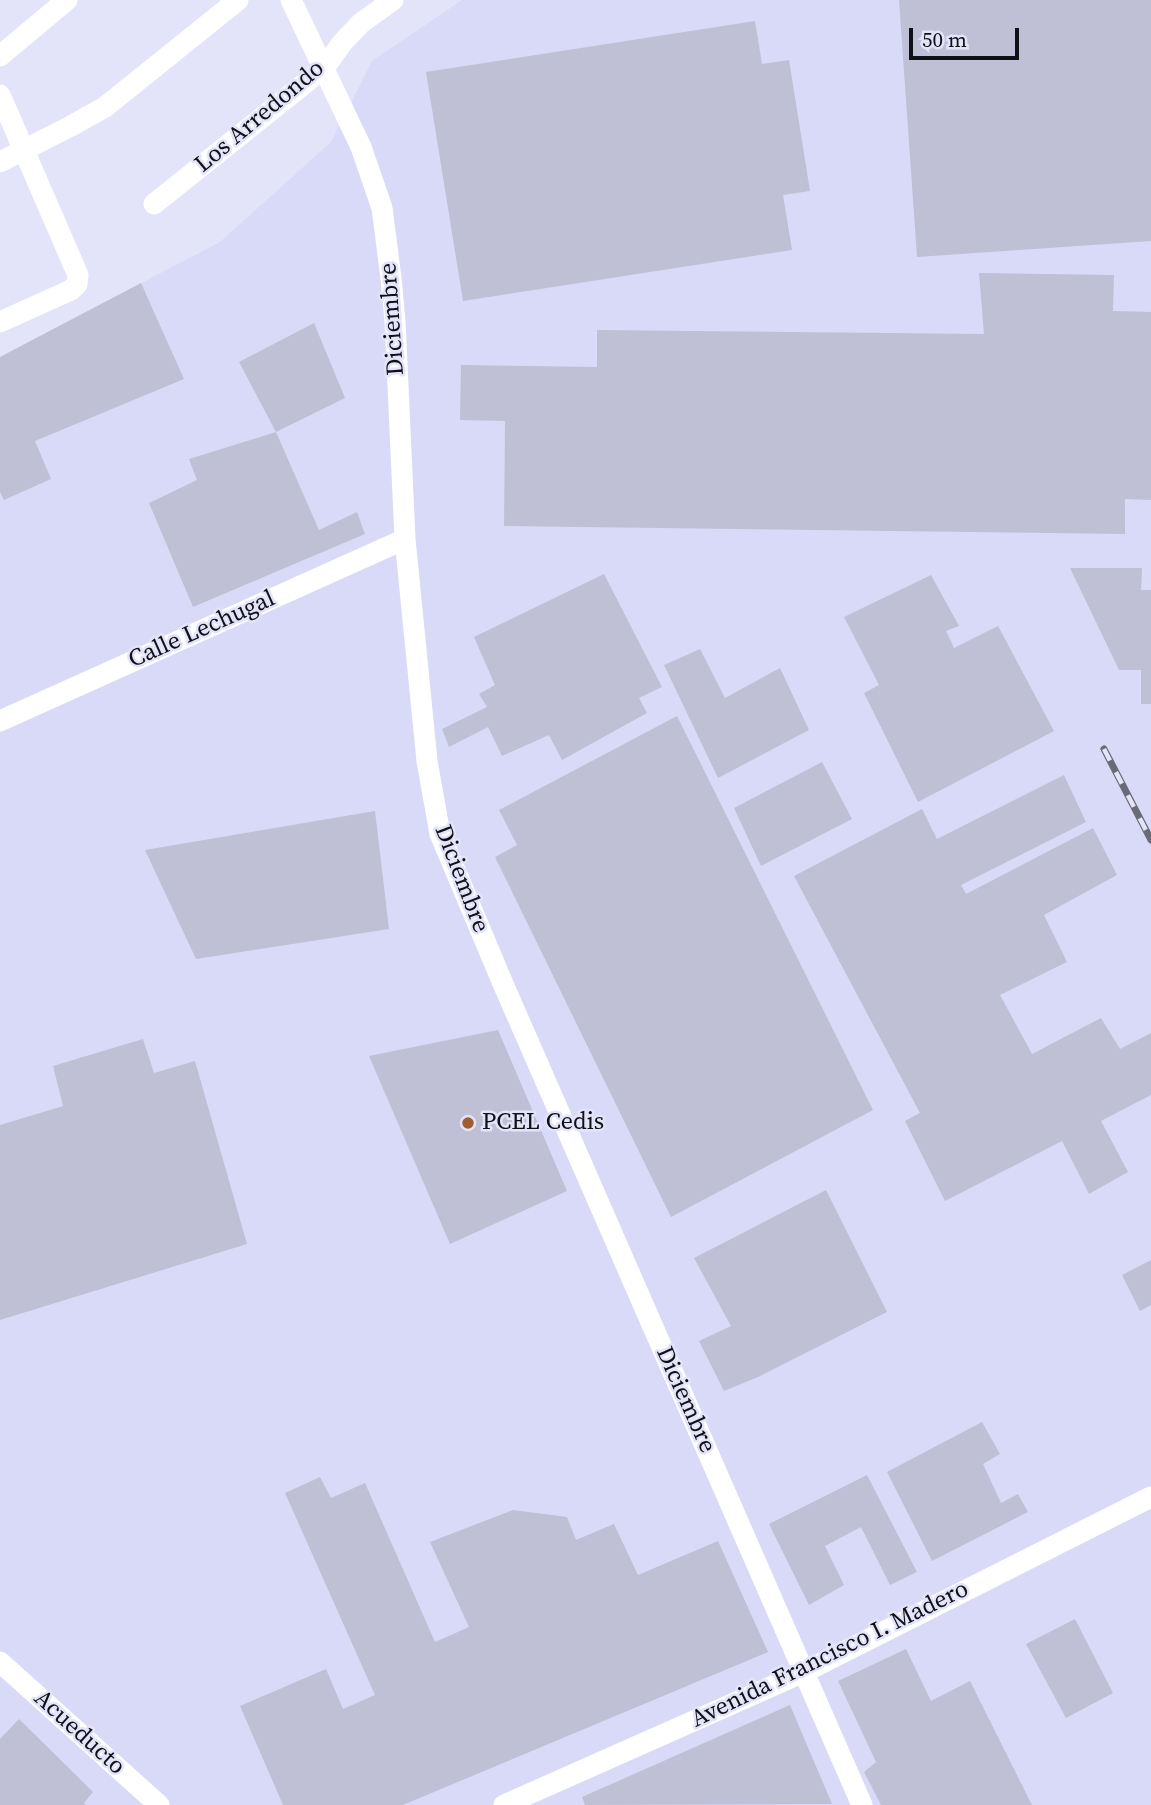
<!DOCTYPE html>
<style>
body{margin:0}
#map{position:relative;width:1151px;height:1805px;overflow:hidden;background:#e3e4f9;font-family:"Source Serif 4",serif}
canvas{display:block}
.scale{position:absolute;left:909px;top:28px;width:110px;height:32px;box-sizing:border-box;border:4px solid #101017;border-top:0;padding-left:9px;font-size:21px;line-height:24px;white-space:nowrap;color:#101017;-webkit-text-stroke:5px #e3e4f9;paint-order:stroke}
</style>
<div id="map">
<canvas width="1151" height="1805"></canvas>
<div class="scale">50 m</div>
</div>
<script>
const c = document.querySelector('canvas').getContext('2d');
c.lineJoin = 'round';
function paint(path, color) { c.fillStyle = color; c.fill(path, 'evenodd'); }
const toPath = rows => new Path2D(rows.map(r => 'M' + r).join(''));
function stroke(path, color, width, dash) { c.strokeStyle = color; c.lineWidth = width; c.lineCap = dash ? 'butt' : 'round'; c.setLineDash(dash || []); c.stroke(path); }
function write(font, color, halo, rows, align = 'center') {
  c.font = font + ' "Source Serif 4",serif'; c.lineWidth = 5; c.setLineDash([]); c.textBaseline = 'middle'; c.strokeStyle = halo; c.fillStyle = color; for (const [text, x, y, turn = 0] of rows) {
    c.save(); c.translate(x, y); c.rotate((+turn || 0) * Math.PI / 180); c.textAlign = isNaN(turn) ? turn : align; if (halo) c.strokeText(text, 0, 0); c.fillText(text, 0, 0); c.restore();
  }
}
paint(toPath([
 [462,0,1151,0,1151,1805,0,1805,0,357,220,242,331,142,372,61]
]), '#d9daf7');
paint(toPath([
 [899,0,1151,0,1151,241,917,257],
 [755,21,762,64,789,60,810,191,783,195,792,250,463,301,426,72],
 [979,273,1114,275,1113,311,1151,312,1151,500,1125,499,1125,534,504,526,505,421,460,420,461,365,597,367,597,330,984,334],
 [141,283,184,379,35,441,51,479,4,500,0,492,0,357],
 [314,323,345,398,276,432,239,362],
 [276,432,319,530,357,512,365,534,193,607,149,503,197,480,189,459],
 [1070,568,1142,568,1141,590,1151,590,1151,704,1141,704,1141,670,1119,670],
 [604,574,662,687,639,698,647,713,562,760,549,735,502,756,488,727,449,747,442,729,487,707,479,694,495,685,474,637],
 [931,575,959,626,946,631,954,648,998,626,1054,731,918,802,864,693,879,685,844,617],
 [700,649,725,698,780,668,809,730,718,778,664,665],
 [677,716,873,1110,671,1217,495,857,517,845,499,810],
 [822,762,852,819,761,866,734,808],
 [1064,775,1086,822,961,885,966,894,1093,828,1117,875,1044,915,1067,962,1000,995,1032,1054,1101,1018,1120,1049,1151,1033,1151,1095,1101,1121,1128,1172,1089,1194,1062,1141,945,1201,905,1121,920,1113,794,876,922,809,937,839],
 [375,811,389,929,196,959,145,850],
 [498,1030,567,1191,450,1244,369,1056],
 [143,1039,154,1073,195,1061,247,1244,0,1320,0,1125,63,1106,53,1066],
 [826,1190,887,1312,758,1377,724,1391,699,1341,731,1326,694,1258],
 [1151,1260,1151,1305,1140,1311,1122,1275],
 [982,1422,1000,1454,983,1464,1001,1503,1018,1494,1028,1512,932,1561,887,1472],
 [867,1475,917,1572,890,1585,861,1527,825,1546,844,1585,809,1605,769,1524],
 [320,1477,331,1498,365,1483,435,1642,469,1627,430,1542,513,1510,567,1517,576,1540,614,1524,638,1575,718,1541,768,1652,403,1805,283,1805,240,1706,326,1669,343,1709,375,1695,285,1493],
 [1075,1619,1113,1693,1066,1718,1026,1644],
 [906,1649,931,1701,970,1681,1032,1805,881,1805,864,1772,876,1762,838,1681],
 [790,1705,832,1804,585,1805,582,1797],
 [19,1719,93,1792,84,1803,86,1805,0,1805,0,1739]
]), '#bfc0d5');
stroke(toPath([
 [291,0,361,147,382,208,391,278,395,321,405,539,427,761,440,834,504,986,862,1805],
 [0,56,67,0],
 [0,95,78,275,77,284,71,290,0,322],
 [0,162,71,126,105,107,238,0],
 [154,204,324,68,342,43,361,23,393,0],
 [0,721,405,539],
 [0,1662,159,1805],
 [504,1805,804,1672,1151,1497]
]), '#fff', 21);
const rail = toPath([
 [1104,749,1151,840]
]);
stroke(rail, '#6b6b78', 7);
stroke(rail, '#e3e4f9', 4.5, [13]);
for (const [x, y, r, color] of [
 [468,1123,7,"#a15d2f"]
]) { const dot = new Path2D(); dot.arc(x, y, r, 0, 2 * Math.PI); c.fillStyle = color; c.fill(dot); stroke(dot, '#e3e4f9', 2.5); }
write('24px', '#101017', '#e3e4f9', [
 ["Los Arredondo",260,117,-40],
 ["Diciembre",393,319,-94],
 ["Calle Lechugal",202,630,-24],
 ["Diciembre",461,879,69],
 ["Diciembre",685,1400,66],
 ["Avenida Francisco I. Madero",830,1655,-26],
 ["Acueducto",79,1733,42]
]);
write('24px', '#101017', '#e3e4f9', [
 ["PCEL Cedis",482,1123]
], 'left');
</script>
